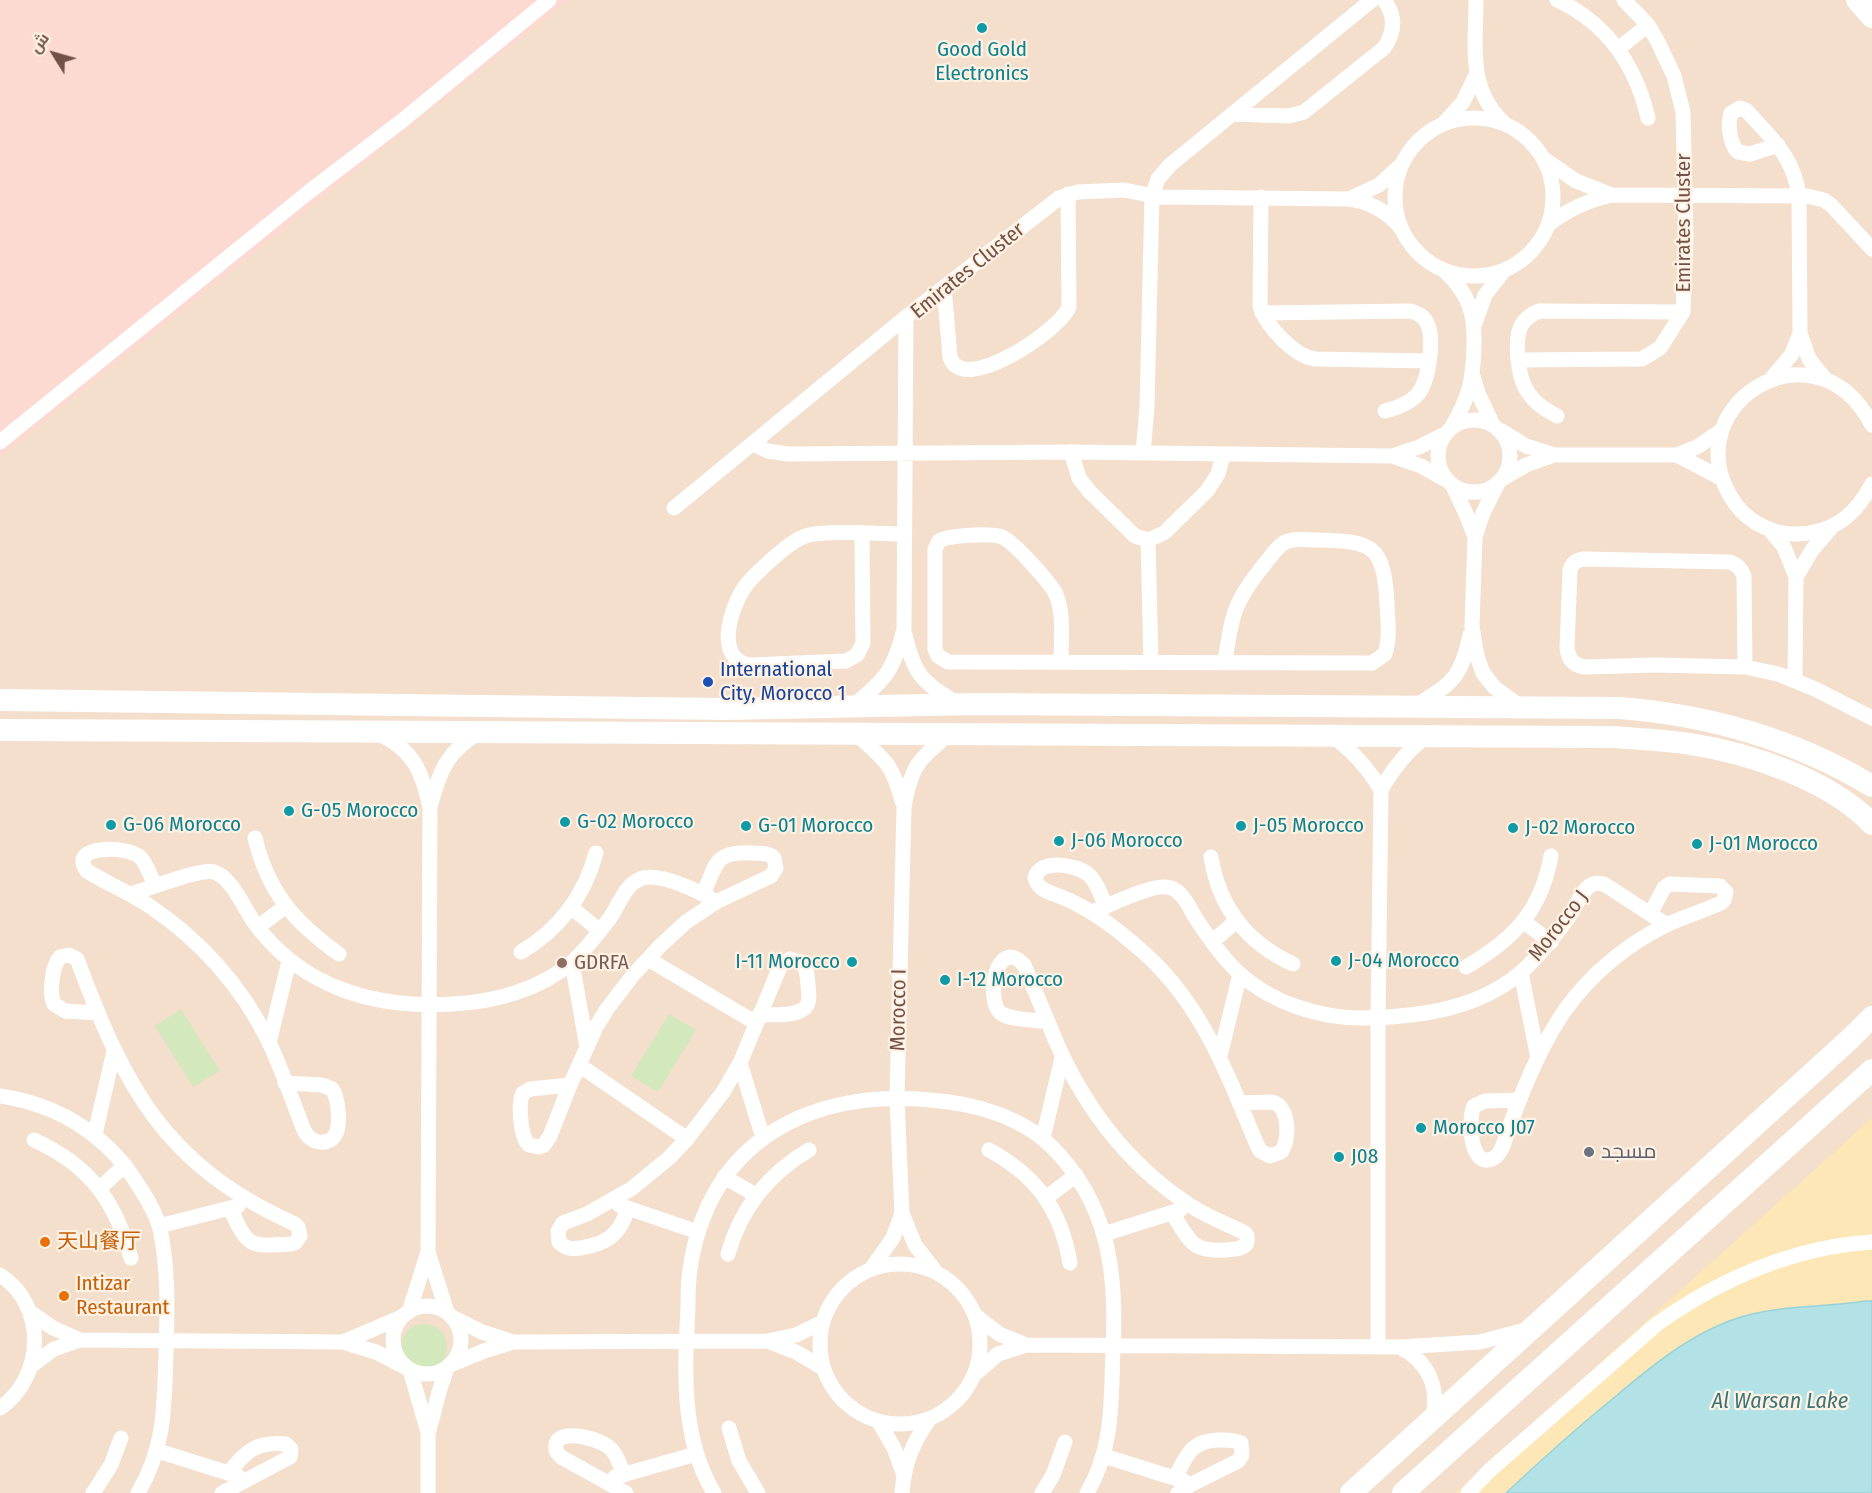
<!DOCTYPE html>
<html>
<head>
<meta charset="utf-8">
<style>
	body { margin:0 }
	#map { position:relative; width:1872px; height:1493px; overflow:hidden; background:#fceedd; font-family:"Fira Sans Condensed",Cairo,sans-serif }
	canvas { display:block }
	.north { position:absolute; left:24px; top:24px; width:60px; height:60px; -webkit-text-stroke:4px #fff2e4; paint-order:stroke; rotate:307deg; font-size:16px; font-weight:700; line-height:24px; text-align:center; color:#725246 }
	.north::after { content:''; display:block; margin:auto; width:21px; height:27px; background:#725246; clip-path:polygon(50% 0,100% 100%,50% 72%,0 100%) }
</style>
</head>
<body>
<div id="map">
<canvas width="1872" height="1493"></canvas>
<div class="north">ش</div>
</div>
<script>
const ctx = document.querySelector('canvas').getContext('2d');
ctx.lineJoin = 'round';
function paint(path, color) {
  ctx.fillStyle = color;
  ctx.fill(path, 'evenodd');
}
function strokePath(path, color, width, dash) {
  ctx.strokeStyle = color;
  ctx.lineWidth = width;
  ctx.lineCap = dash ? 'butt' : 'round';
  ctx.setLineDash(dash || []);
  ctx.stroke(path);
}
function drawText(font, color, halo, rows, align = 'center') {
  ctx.font = font + ' "Fira Sans Condensed",Cairo,"Noto Sans SC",sans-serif';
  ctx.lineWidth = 4.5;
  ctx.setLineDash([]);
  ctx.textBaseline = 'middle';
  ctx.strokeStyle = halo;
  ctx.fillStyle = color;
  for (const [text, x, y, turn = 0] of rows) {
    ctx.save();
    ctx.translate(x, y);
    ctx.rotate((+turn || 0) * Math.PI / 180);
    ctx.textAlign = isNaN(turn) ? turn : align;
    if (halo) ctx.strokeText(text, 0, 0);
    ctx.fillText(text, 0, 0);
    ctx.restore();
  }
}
paint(new Path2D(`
	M0,0H1872V1493H0Z`), '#f4decc');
paint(new Path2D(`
	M0,0H568L0,457Z`), '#fddad1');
paint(new Path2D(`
	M181,1009L220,1071L193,1087L155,1026Z
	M669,1014L696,1030L658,1092L631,1076Z
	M401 1347a23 23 0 1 1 46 0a23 23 0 1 1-46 0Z`), '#d3e9bd');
paint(new Path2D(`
	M1872,1118V1493H1455Z`), '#fde7b7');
const water = new Path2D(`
	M1866,1301H1872V1493H1506C1542,1459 1578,1427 1616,1396C1655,1363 1698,1328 1748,1315C1787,1305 1827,1307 1866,1301Z`);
paint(water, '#b2e2e5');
strokePath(water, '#98d3d7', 1.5);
strokePath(new Path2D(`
	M1476,0C1476,47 1467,88 1504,123
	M1557,0C1607,23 1636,66 1648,118
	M1618,49L1648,25
	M1232,114L1289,116L1304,112L1384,48C1395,32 1396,16 1384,0
	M1395 197a79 79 0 1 1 158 0a79 79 0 1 1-158 0Z
	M1445,122L1463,102L1476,75
	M1778,145L1750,154L1738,152C1730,144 1727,124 1731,113L1740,108L1747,111C1772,139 1794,157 1799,196L1800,333L1809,359L1826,380
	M1544,159L1576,181L1612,195
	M1261,197L1260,306C1266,326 1294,356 1315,359L1429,361
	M1349,199L1379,185L1401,165
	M1549,224C1569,209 1588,200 1612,195L1807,196L1824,200L1831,205L1872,249
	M1445,271C1470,295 1475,314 1474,347C1473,381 1469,397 1452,427
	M944,287L950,357C962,397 1060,330 1069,307L1068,194
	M1262,313L1410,311C1418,313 1425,317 1428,325C1434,342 1429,380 1418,394C1409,404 1397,408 1385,411
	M1475,323L1485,295L1503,272
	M1519,360L1642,359L1660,348L1683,312L1686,237L1683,112L1674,76L1658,42L1648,25L1624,0
	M1473,376L1478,393L1492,423
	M1771,379L1792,354L1800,333
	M1557,416C1544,409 1533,402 1526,389C1518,376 1514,340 1521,326C1525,318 1532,314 1539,311L1683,312
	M1438 456a36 36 0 1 1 72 0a36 36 0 1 1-72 0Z
	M1872,425C1814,313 1666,410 1737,506C1750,523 1775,535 1797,534C1833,533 1855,516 1872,484
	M1502,431L1526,446L1554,455H1677L1697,447L1722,430
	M0,442L310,191L403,120L549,0
	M753,444L768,451L788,454L1071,452L1392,456L1421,466L1448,481
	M1071,452L1079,478L1090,492L1135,536L1148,540L1164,533L1207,491L1218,474L1223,455
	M1143,453L1147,407L1152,196L1158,179L1170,165L1372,0
	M1677,455L1721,478
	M1392,456L1419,447L1445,434
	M1502,479L1526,465L1554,455
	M1498,483L1483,513L1475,537L1472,626L1477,656L1483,673L1495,688L1523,708
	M1452,484L1466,514L1475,537
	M674,508L906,317L1059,198L1078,192L1124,190L1159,197L1349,199C1371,202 1387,211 1401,228
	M1770,530L1784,547L1796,577L1795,681
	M862,534L863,643L857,655L846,661L751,665C714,661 730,609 744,588C753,575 789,542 803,537C820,529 883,534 904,534
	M1148,540L1151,662
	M1796,577L1812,550L1830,529
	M905,635C915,677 922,681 958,704
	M1061,662C1061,642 1064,616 1057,597C1054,586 1013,541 1002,537C992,533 948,535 939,541L935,549V649L938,656L948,662L1372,663L1385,654C1390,639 1388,620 1387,604C1384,545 1373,541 1317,540C1305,540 1291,537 1281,545C1274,551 1269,559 1263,566C1234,602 1231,617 1225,662
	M1745,667L1744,576C1741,569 1738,565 1730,562L1584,559C1576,560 1572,563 1570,570L1567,648C1568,658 1573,665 1584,667L1655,665L1745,667L1778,674L1815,689L1872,718
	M1417,705C1453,683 1461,677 1470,635
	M853,706C885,680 894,670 904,629L906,317
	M379,734C414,750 422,772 430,807L428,1252L447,1312
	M856,734C885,760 892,763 902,801
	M1332,736C1353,751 1368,768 1381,790
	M431,804C440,769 448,751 480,732
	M255,838C268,892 294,922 339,954
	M1211,857C1219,907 1247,943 1293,964
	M155,886C151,877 147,864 140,857C129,846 67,844 87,871C108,884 130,893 151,907C201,941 241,986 268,1040C282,1069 292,1100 304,1130C310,1144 331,1148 337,1131C340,1120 338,1097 332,1089L322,1085L285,1083
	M131,894C148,889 200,868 214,872C231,877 243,906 253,921C300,987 374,1009 453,1004C494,1002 539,990 571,963C586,950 598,933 610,918C619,905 625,885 640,879C658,871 701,892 716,902
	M1106,907C1101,896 1097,882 1088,874C1075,864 1039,859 1035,878C1038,890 1049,892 1059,896C1088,907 1112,925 1135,945C1200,998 1226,1071 1257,1145L1260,1151L1270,1156L1281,1152C1290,1140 1290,1106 1272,1102L1239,1103
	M572,908L600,931
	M1092,912C1108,906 1150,885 1165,887C1171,887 1177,890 1181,895C1187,901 1191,910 1195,917C1208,937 1223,959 1240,974C1272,1003 1319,1018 1362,1018C1420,1017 1483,1009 1527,967C1543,951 1557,934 1570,915C1576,906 1580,895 1587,888C1592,883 1597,883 1604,884L1667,925
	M1524,922L1551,942
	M258,927L286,906
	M1212,942L1236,921
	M521,952C560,929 584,897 596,853
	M648,959L756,1023
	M572,963L587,1047
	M1466,967C1514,939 1541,911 1551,856
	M1521,973L1538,1058
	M98,1013L65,1011L54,1004C49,993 52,966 60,957L69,955L77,959C125,1088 164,1165 295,1224L298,1227L300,1236L295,1243L291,1244C248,1247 248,1247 230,1208
	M1048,1022L1024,965C996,934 984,1003 1002,1014C1012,1020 1036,1020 1048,1022C1077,1097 1123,1162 1191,1206C1208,1217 1227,1224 1245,1233L1247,1236V1243C1242,1250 1234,1249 1226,1250C1190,1252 1190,1240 1172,1213
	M269,1043L289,961
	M1220,1056L1240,974
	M740,1063L763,1138
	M579,1065L687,1139
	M570,1085L530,1089L523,1093C518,1103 520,1137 529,1145L539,1147L544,1145L550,1136L570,1085L596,1027L607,1009L633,975L660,946L686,922L716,902L771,876L776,868L774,858C768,852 760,854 752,853C714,851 717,864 703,894
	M0,1096C60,1105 109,1136 140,1188C148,1200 156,1214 160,1229C169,1270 167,1315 166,1356C164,1408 165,1447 138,1493
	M1519,1100L1485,1101L1474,1106C1468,1118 1469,1171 1494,1158C1503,1153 1506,1135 1510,1125C1524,1086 1541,1045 1565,1010C1591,974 1626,945 1666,925C1684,917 1703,911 1721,903L1724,900L1726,892L1720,886L1670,884L1664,888L1650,914
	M95,1134L114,1051
	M1043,1138L1062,1058
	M34,1140C89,1165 115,1200 131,1258
	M989,1150C1037,1176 1061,1210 1070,1263
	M724,1177L756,1195
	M100,1188L125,1165
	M1046,1198L1076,1175
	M619,1205L698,1232
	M628,1208C620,1235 607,1244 580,1248C571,1249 566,1249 559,1242L558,1231L563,1223L587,1214L631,1189L669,1158L687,1139L723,1092L740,1063L779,969L781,965L790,959L801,962C807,968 807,975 808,984C808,990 810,997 808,1003C803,1018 772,1014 759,1015
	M902,1213L915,1245L936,1272
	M159,1226L238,1206
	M1104,1234L1180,1210
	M728,1254C741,1208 768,1174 809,1150
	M820 1344a80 80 0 1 1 160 0a80 80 0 1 1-160 0Z
	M871,1269L893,1238L902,1213L897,1099L904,807C912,764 917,762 949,734
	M0,1275C47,1305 45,1377 0,1408
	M393 1340a34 34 0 1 1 68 0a34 34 0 1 1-68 0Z
	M30,1312L53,1328L80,1340
	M409,1312L427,1255
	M976,1316L999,1334L1026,1345
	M452,1317L482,1332L513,1342
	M343,1342L402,1317
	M770,1342L796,1352L823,1368
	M1378,1347V1017L1381,790C1393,768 1407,751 1427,736
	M1400,1347C1429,1362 1440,1388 1432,1420
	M450,1365L484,1351L513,1342L767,1341L796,1335L823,1322
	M31,1366L54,1349L80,1340L343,1342L376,1352L407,1368
	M410,1370L427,1429
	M975,1374L998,1354L1026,1345L1400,1347L1480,1342L1525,1330
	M879,1422L894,1448L903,1473
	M729,1428L739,1461L758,1493
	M158,1451L238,1476
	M1104,1456L1184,1481
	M624,1475C620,1466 618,1456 611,1449C604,1440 560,1427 556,1444C555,1450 557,1453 561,1457L626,1493
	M615,1477L696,1454
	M1175,1478C1186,1457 1190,1441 1218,1440C1226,1440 1233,1439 1241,1443L1242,1455L1238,1461L1192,1484L1178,1493
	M93,1493L111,1465L121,1438
	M222,1493L286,1459L290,1457L291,1449L286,1444C256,1441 247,1451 228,1473
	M428,1493V1434L439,1392L447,1368
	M714,1493C680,1437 685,1369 688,1306C688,1294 688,1281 690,1269C709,1141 809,1089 930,1100C972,1103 1021,1116 1052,1147C1109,1204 1117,1273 1113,1349C1111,1400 1114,1447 1087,1493
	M902,1493C904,1465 912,1443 929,1420
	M1042,1493L1053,1475L1065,1442
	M1468,1493L1489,1471L1657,1324C1720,1279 1794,1247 1872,1242`), '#fff', 15);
strokePath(new Path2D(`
	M1857,0L1872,17
	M0,700L725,709L977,704L1619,708C1710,715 1794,739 1872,786
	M0,730L1613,737C1639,739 1665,740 1690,744C1750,753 1830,780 1872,824
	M1351,1493L1851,1038L1872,1017
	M1403,1493L1872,1070`), '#fff', 22);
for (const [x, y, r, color] of [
	[982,28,6,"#0f9aa8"],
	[708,682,6,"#1a4fb4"],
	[289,811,6,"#0f9aa8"],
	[565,822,6,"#0f9aa8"],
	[111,825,6,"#0f9aa8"],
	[746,826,6,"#0f9aa8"],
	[1241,826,6,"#0f9aa8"],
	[1513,828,6,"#0f9aa8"],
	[1059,841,6,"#0f9aa8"],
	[1697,844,6,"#0f9aa8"],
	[1336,961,6,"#0f9aa8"],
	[852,962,6,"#0f9aa8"],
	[562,963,6,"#8d6e63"],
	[945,980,6,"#0f9aa8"],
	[1421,1128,6,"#0f9aa8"],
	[1589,1152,6,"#6b7280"],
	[1339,1157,6,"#0f9aa8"],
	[45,1242,6,"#e8710a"],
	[64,1296,6,"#e8710a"]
]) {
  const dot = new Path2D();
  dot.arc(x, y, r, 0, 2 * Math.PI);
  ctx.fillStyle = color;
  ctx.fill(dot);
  strokePath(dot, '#fff2e4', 2);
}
drawText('21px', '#0d838f', '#fff2e4', [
	["Good Gold",982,50,"center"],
	["Electronics",982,74,"center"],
	["G-05 Morocco",301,811],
	["G-02 Morocco",577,822],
	["G-06 Morocco",123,825],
	["G-01 Morocco",758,826],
	["J-05 Morocco",1253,826],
	["J-02 Morocco",1525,828],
	["J-06 Morocco",1071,841],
	["J-01 Morocco",1709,844],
	["J-04 Morocco",1348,961],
	["I-11 Morocco",840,962,"right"],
	["I-12 Morocco",957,980],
	["Morocco J07",1433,1128],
	["J08",1351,1157]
], 'left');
drawText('21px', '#725246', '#fff2e4', [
	["Emirates Cluster",1684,223,-90],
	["Emirates Cluster",968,271,-39],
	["Morocco J",1559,926,-52],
	["Morocco I",899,1010,-89]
]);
drawText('21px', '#164399', '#fff2e4', [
	["International",720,670],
	["City, Morocco 1",720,694]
], 'left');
drawText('21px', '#785e54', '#fff2e4', [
	["GDRFA",574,963]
], 'left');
drawText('21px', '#5b616d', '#fff2e4', [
	["مسجد",1601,1152]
], 'left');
drawText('21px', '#c56008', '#fff2e4', [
	["天山餐厅",57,1242],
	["Intizar",76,1284],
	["Restaurant",76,1308]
], 'left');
drawText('italic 22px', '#3a7478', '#fff2e4', [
	["Al Warsan Lake",1780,1402]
]);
</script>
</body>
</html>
